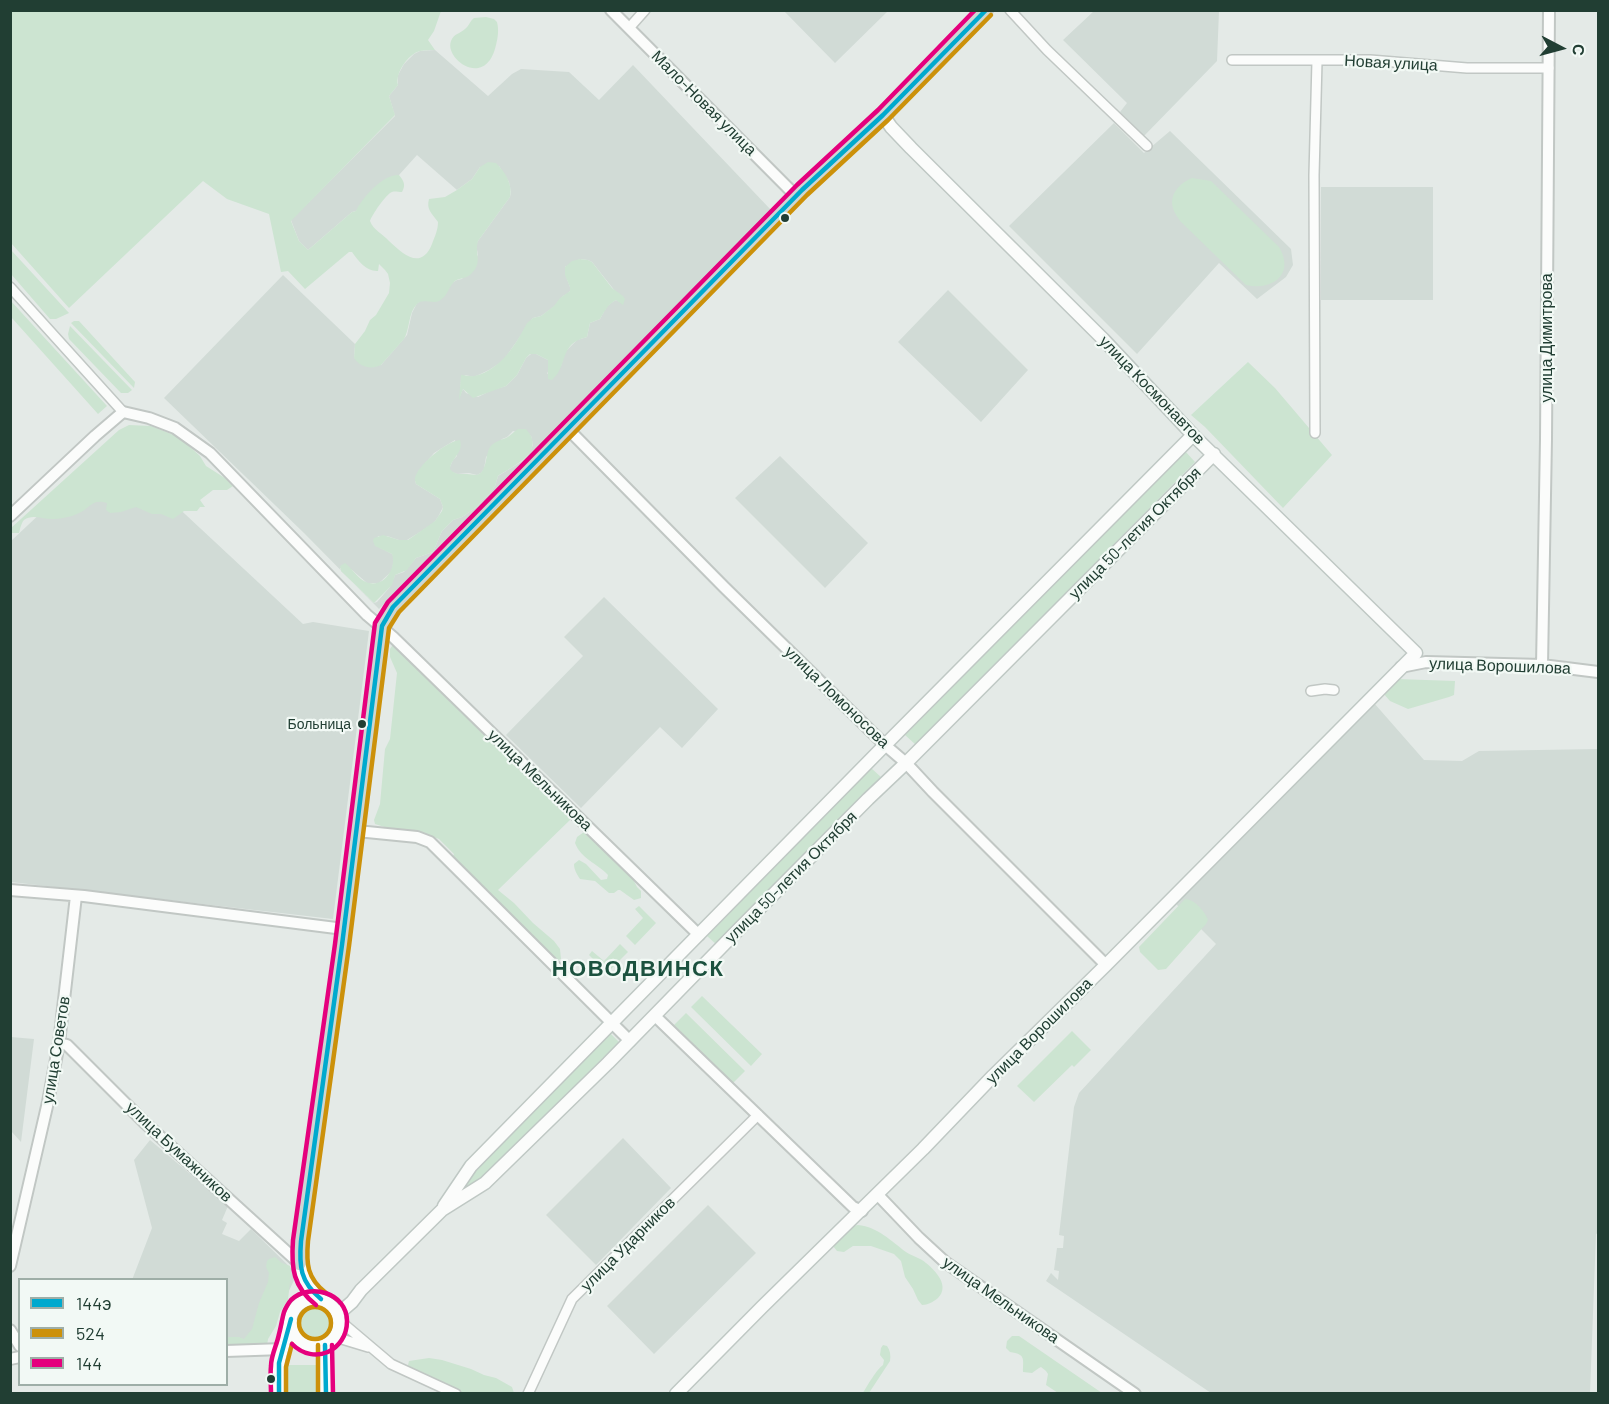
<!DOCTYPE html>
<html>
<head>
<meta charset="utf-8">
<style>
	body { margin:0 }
	#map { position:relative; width:1609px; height:1404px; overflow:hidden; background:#e4eae7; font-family:Barlow,sans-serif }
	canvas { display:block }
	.frame { position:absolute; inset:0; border:12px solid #213e33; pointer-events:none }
	.legend { position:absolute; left:18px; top:1278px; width:210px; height:108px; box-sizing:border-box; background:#f2f9f5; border:2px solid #9eaea7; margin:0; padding:8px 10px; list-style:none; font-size:18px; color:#213e33 }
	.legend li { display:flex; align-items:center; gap:12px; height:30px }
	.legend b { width:30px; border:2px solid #9eaea7 }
	.north { position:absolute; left:1531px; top:18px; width:60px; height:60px; -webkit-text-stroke:4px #f2f9f5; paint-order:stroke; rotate:96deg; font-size:16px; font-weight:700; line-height:24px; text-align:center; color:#213e33 }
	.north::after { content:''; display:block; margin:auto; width:21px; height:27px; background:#213e33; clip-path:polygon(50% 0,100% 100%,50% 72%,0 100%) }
</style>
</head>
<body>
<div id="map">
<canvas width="1609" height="1404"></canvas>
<div class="frame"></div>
<ul class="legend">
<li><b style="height:8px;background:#00a9ce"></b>144э</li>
<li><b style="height:8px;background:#cc910a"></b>524</li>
<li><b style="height:8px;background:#e5007d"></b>144</li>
</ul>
<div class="north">С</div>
</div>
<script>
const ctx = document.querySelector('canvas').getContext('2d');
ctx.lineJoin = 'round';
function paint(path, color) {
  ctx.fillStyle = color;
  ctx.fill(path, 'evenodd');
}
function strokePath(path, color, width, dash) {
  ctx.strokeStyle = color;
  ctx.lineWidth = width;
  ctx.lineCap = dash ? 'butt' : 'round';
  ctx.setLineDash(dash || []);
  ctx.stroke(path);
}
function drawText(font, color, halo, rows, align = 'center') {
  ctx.font = font + ' Barlow,sans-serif';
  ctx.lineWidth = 4.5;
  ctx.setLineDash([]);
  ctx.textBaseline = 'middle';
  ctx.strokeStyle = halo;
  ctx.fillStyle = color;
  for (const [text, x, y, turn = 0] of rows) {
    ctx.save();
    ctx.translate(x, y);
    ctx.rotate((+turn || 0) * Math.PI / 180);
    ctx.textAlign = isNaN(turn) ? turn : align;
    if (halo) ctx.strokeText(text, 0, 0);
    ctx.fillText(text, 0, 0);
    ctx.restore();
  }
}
paint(new Path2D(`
	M784,11H888L835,63Z
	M1094,11H1219L1217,61L1143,137L1120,112L1127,103L1063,40Z
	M435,50L488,96L512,74L521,69L569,72L599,100L633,65L771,210L379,609L304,533L164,398L283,275L355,344L354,358L381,365L407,335L412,313L417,303L457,280L462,279L478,255L476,245L478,241L510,197L511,192L509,182L499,166L480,167L472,179L457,190L417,155L399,175L356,211L352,212L308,250L299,241L291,220L395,116L389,96L398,85V75L404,64L414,54L420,51ZM580,259L588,260L592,262L615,291L620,302L616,300L611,303L607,306L600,319L590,323L587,337L577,340L565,352L561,366L547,374L549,369L548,360L536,354H531L526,358L517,375L506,386L492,390L478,397L466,393L463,389L460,396L461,380L465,375L474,377L489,370L503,361L533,318L541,316L555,306L563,296L567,294L570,291V287L567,279L565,267ZM513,431L531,436L533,445L528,455L521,462L498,476L495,486L489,494L481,501L478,506L462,517L453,520L442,531L433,552L416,558L404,572L395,575L390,587L377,602L374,603L341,571L340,568L352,570L367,583H379L392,571L394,558L392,554L375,545L378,536H387L399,540H407L433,524L438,517L443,507L440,499L416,484L415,480L423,466L434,453L455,440L457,456L453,460L449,469L452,472L457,474L469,473L477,475L481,473L484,469L486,457L502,439L507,437Z
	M1114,123L1144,153L1170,131L1291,249L1293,265L1286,277L1257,299L1219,263L1137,354L1009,226Z
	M1321,187H1433V300H1321Z
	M948,290L1028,370L981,422L898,342Z
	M112,446L303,624L313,622L369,631L333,919L11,882V541Z
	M780,456L868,543L825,588L735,498Z
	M604,597L718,709L682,748L660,727L581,808L506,735L583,656L564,637Z
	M1374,703L1424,760L1462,761L1479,751L1598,749V1233L1596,1234L1590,1393H1211L1046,1281L1051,1273L1058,1280L1059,1271L1054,1270L1057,1248H1063L1064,1236L1059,1235L1074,1107L1079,1093L1216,944L1174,902Z
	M11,1037L34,1039L21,1142L11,1131Z
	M623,1138L671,1188L596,1265L546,1215Z
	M150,1140L228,1206L222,1220L227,1223L222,1234L239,1241L251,1229L297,1274L263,1345H227L226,1280H132L152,1228L134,1160Z
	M708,1205L756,1253L654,1354L607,1306Z`), '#d1dbd6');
paint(new Path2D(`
	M10,11H441L434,31L428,40L435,50C431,50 425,50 420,51C408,54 395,73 398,85L389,96L395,115L291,221L299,241L308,250L352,212L356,211C362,198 383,174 399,175C404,181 406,185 402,192C398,192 395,191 392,192C386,194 372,215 370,221C374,231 382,233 389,241C403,254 421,271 432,244C435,236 438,230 438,222C432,213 426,210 429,199L445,197L457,190L472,179L480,167L488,162L496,163C505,172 513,184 510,197L478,241C474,253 484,263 470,275C465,279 456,278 453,283C447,290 448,296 439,301C432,304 422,298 417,304C408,313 410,329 404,339L381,365C371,370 360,367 354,358L355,344L365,331L370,320L376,315L389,293L390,283L388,274L385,270L379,264L378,271C367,272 358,261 352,252H349L305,289L288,271L281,272L269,214L227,199L203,181L69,308L11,243Z
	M486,17L494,19L497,22C499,30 498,37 496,45C486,90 444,59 451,41C454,33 460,34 465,29C469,26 470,21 474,18Z
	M1192,178L1211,181L1279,247C1295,274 1273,291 1246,285L1180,221C1178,217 1174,213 1173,208C1169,194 1180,183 1192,178Z
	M10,250H11L69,313L56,319H50L11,274Z
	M580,259L588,260L592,262L612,288L623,296L625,299L623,305L616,300C607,305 605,311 600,319L590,323L587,337C558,344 569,365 552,380L548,379V360L536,354H530L526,358L517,375L506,386L473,398L463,389L459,400L461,375C466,375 470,377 475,376C501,369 515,346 527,323L533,318L541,316L554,306L560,298L570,291V287L565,275V267L572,261Z
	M10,300L107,406L98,414L11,317Z
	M74,321H79L135,382L134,388L71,323Z
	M70,326L132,390L128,393H121L69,339L68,334Z
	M1248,362L1275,388L1332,455L1283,508L1205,427L1191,415Z
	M129,425L151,426L179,437L200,456L206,466L228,480L233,486L227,490H213L200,500L205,507H200L197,511H184L173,519L161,514H152L136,507L121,512L110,513L106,510L107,503C92,498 90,508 79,513C71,517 60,519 51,519C42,519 32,514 24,520C21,523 20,530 19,533H11V528L119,430Z
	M518,429H526C547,452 513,466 498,476L495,486L489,494L481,501L478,506L462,517L453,520L442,531L433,552L416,558L407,570L395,575L392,585L374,603L341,571L340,566L345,563C352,568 358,579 366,582C383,589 397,569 392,554L375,546L373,541L374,538L383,535L399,540H408L435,521L442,511L443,507L440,499L416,484C415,480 414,479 416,475C421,463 447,441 460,440C464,453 451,458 450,469C455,475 460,474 467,474C470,474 473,475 476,475C487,474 485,455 490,447C494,442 500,440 506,438C510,436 513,432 518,429Z
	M1185,451L1195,462L916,745L905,735Z
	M392,646H397L438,686L439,691L497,747L503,750L571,819L498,890L514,903L533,923L554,941L560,949L561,959L556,961L456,860L453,856L454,854L439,839L428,835L427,837L394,830L375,824L374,820L380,804L385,749L390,739L397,673L390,657V649Z
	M1397,679L1455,681L1454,695L1449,697L1408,709L1390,701L1383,693Z
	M871,768L881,777L717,945L707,936Z
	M584,832L588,833L620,867L628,869L637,887L641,891V898L634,900L620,890H618L614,893H609L595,881L580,879C577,874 574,870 574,864L579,860L586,864L601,880L607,879L608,875C597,863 581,859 575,843L577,837Z
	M1185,899C1194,899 1205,911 1208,920L1206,924L1166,969L1158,970L1140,952L1139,947Z
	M639,906L656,923L635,945L626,936L643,918L635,909Z
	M620,944L628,952L607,973L589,955L592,951L604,961Z
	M702,996L762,1054L751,1066L691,1007Z
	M686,1013L745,1071L733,1083L674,1025Z
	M1072,1031L1091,1050L1074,1067L1072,1065L1034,1102L1017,1086Z
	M610,1033L619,1042L493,1170L469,1188L465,1184L483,1159Z
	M858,1225C878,1227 891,1241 906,1252C912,1256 921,1258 926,1263C936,1271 950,1286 938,1298C933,1302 928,1305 922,1305L918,1300L913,1289L905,1277L901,1261L894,1254L871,1246H853L844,1252L837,1251L833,1246L848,1227Z
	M275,1257L282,1263L290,1266L291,1272L288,1300L280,1312L276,1326L268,1339L267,1346L227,1352V1337H239L244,1339L252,1329L259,1303L268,1282L269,1273L266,1267L267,1261L269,1259Z
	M299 1323a15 15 0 1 1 30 0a15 15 0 1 1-30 0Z
	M1012,1336H1019L1102,1393H1058L1046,1385L1048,1374L1046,1371L1041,1367L1039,1368L1032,1373L1023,1372C1023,1359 1026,1354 1010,1352L1006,1348L1007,1341Z
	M883,1345L887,1346C890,1350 891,1355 890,1361L869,1393H863C867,1386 877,1369 883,1365L884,1360L880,1355L881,1348Z
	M429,1358L442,1360L471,1369L484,1375L496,1378L512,1387L514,1393H462L410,1369L408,1365L409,1361Z
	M287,1365H318V1393H288Z`), '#cce4d1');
const minor = new Path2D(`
	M1010,10L1047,50L1147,146
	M629,28L645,10
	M1232,60H1370L1467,68H1549
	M10,287L123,412
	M1315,433L1314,175L1317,61
	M1311,691L1325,689L1334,690
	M339,1320L391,1364L456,1394
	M335,1337L368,1347
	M528,1394L572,1299L758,1115`);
const tertiary = new Path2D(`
	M611,10L796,196
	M568,429L724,587L885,745L906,763L933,792L1106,965
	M10,516L95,436L123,412L149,418L175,428L210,453L367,615L393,637L699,935
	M1542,665L1546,439L1549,10
	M1401,667L1426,662L1542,665L1598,672
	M357,831L417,837L430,842L630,1041
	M10,890L84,896L336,928L344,931
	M655,1016L853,1207L862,1211
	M59,1043L67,1045L144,1122L299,1263
	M878,1195L919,1238L945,1262L1135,1394
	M10,1266L48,1102L59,1043L76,896
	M10,1330L20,1346
	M226,1351L283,1349
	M10,1359L20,1357`);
const secondary = new Path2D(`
	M444,1206L471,1166L885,745L1193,435
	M299,1263C305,1282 305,1286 321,1299
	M338,1314L352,1302L361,1290L442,1210L485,1183L608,1063L740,928L868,799L906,763L1214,454
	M325,1345L326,1394
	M279,1394C278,1383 277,1371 279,1361C281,1351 285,1340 288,1330C290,1324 290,1317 293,1312C304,1290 338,1298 339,1322C340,1353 293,1358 291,1321
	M676,1394L762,1307L923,1149L993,1076L1106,965L1416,653L1193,435L1103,339L911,148L891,127L883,115`);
const primary = new Path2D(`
	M299,1263L304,1213L342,945L382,626L393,607L802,190L883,115L986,10`);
strokePath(minor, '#c1c7c4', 12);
strokePath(tertiary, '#c1c7c4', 14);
strokePath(secondary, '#bfc8c4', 15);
strokePath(primary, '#bcc6c2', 16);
strokePath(minor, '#fbfcfb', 9);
strokePath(tertiary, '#fbfcfb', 10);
strokePath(secondary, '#fbfcfb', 12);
strokePath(primary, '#cdd6d3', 14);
strokePath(new Path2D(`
	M321,1299C300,1282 299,1266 301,1241L342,945L382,626L393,607L802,190L883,115L986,10
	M325,1345L326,1394
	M279,1394V1363L291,1319`), '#00a9ce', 4.5);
strokePath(new Path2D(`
	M326,1293C307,1278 306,1264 308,1241L349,946L389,628L399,612L807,195L888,120L991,15
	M299 1323a16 16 0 1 1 32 0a16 16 0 1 1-32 0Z
	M318,1345V1394
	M286,1393V1367L292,1344`), '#cc910a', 4.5);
strokePath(new Path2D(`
	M316,1305C293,1287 291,1268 293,1240L335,944L375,623L388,602L797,185L878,110L975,10
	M332,1345L333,1394
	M271,1394C271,1384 270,1375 271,1366C271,1355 277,1345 279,1334C281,1327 282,1319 284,1312C285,1309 289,1302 291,1300C310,1282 347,1293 347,1321C347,1351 314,1366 292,1344`), '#e5007d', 4.5);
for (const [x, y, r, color] of [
	[785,218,5,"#213e33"],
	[362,724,5,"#213e33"],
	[271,1379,5,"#213e33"]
]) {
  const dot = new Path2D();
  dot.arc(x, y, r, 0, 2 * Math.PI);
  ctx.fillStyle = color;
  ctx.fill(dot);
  strokePath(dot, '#f2f9f5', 2);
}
drawText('14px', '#213e33', '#f2f9f5', [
	["Больница",351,724]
], 'right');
drawText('16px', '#213e33', '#f2f9f5', [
	["Новая улица",1391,63,3],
	["Мало-Новая улица",704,103,45],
	["улица Димитрова",1547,338,-90],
	["улица Космонавтов",1152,390,46],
	["улица 50-летия Октября",1135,533,-45],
	["улица Ворошилова",1500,666,2],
	["улица Ломоносова",837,697,44],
	["улица Мельникова",540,780,44],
	["улица 50-летия Октября",791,877,-45],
	["улица Ворошилова",1039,1031,-45],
	["улица Советов",56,1050,-81],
	["улица Бумажников",179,1152,43],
	["улица Ударников",628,1244,-45],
	["улица Мельникова",1001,1300,35]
]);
ctx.letterSpacing = '1.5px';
drawText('bold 22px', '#1b513e', '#f2f9f5', [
	["НОВОДВИНСК",638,969]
]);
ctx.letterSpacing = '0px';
</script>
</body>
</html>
